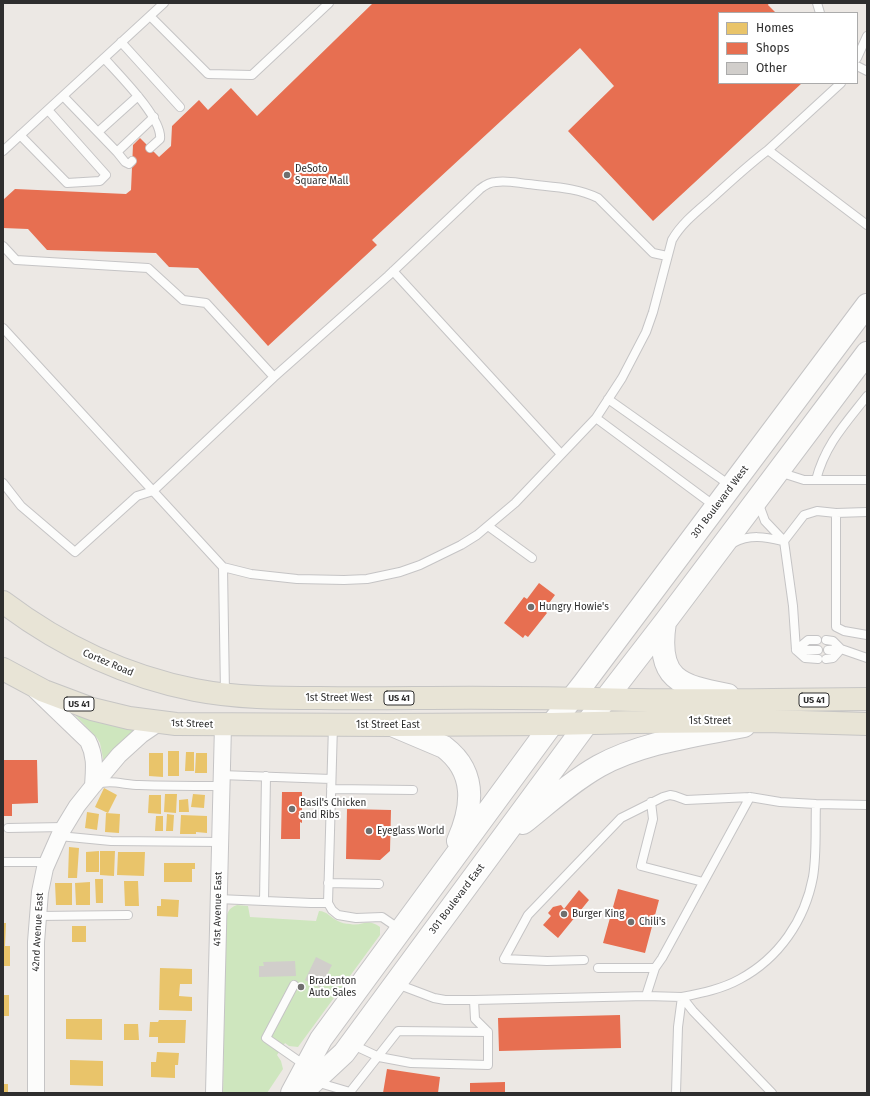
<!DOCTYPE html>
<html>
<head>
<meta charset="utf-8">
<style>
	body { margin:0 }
	#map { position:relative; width:870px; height:1096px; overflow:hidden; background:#ece8e4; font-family:"Fira Sans",sans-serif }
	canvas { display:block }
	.frame { position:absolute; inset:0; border:4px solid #2e2e2e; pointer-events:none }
	.legend { position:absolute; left:718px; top:12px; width:140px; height:72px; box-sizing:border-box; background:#fff; border:1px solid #ababab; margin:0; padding:5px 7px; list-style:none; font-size:12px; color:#2e2e2e }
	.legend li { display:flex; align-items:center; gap:8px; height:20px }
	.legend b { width:20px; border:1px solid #ababab }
</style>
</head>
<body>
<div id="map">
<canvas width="870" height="1096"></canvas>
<div class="frame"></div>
<ul class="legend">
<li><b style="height:11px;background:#e9c46a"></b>Homes</li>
<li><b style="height:11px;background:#e76f51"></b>Shops</li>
<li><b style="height:11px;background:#d1cecb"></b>Other</li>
</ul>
</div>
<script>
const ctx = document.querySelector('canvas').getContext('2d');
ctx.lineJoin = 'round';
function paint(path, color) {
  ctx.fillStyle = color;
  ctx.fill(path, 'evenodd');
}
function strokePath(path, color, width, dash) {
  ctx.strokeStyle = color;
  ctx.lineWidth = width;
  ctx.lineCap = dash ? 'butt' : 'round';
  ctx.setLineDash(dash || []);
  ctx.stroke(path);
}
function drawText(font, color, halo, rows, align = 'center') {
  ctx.font = font + ' "Fira Sans",sans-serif';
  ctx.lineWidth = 4;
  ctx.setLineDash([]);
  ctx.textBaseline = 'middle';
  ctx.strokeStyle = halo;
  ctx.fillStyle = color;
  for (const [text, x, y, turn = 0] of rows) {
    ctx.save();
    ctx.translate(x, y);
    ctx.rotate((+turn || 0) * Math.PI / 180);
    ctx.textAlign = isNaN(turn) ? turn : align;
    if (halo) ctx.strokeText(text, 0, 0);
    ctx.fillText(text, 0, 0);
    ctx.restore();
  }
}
paint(new Path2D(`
	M76,714L137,728L104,763L100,743L97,738L76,716Z
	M237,905L248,906L250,917L316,921L319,911C327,911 331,918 338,921C341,923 346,924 350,924C363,927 366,917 380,927V935L298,1047L289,1046L285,1043L277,1055L281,1061L283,1069L267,1093H223L226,922C227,913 228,908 237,905Z`), '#cee6be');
paint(new Path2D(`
	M168,751H179V776H168Z
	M186,752H194V771H185Z
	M149,753H163V777L149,776Z
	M196,753H207V773H195Z
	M104,788L117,795L108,813L95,807Z
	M165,794H177L176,813L164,812Z
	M193,794L205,795L204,808L191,807Z
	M149,795H161V814L148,813Z
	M188,799L189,812H179V800Z
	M87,812L99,814L97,830L85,828Z
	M106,813L120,814L119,833L105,832Z
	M167,814L174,815L173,831H166Z
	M181,815L207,816V833L196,832V834H180Z
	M156,816H163V831H155Z
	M69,847L79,848L77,878H68Z
	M99,851V872H86V852Z
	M100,851H115L114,876L100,875Z
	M118,852H145L144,876L117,875Z
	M164,863H195V869H192V882H164Z
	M95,879H103V903H96Z
	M124,881H138L139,906H125Z
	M90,882V905H76L75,883Z
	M55,883H72V905H56Z
	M161,899L179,900L178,917L157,916V906H161Z
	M3,923H6L5,946H10V966H3Z
	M72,926H86V942H72Z
	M160,968L192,969V984H180L179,996L192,997V1011L159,1010Z
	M3,995H9V1016H3Z
	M66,1019H102V1040L66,1039Z
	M159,1020H186L185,1043H158V1037H149L150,1022H158Z
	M124,1024H138L139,1040H124Z
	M157,1052L179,1053L178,1065H175V1078L151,1077V1062H156Z
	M70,1060L103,1061V1086L70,1085Z
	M3,1084H8V1093H3Z`), '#e9c46a');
paint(new Path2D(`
	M373,3H769L768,5L776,13H719V83H802L653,221L568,131L614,86L580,48L372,240L377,245L268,346L198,268L169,267L156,253L47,250L28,229L3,228V200L15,189L126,194L131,190L133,145L140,138L159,157L171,146L172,126L199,100L208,110L231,88L257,116Z
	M539,583L555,595L544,610L547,613L528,637L525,635L523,638L504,623L524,597L527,599Z
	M3,760H37L38,803L12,804V816H3Z
	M282,792H302V823L300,822V839H281Z
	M347,809L391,810L390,851L380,860L346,859Z
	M618,889L659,900L645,953L603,943Z
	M579,890L589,900L558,938L543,925L551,916L548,913L553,907L561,905L564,909Z
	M620,1015L621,1048L499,1051L498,1018Z
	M387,1069L440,1077L438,1093H383Z
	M505,1082V1093H470V1083Z`), '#e76f51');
paint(new Path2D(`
	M316,957L332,965L320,988L305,980Z
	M295,961L296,976L259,977V966H264L263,962Z`), '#d1cecb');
const lane = new Path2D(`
	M817,3L820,13
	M150,16L208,74L252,75L329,3
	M121,42L180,107
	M104,58C118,74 163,118 160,139L150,148
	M857,58L867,36
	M857,66L867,71
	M63,96L117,152L125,162L129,164L132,161
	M98,132L138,96
	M20,135L67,183L100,181L106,175L48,110
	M768,150L841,83
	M3,151L164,3
	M117,152L154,117
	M3,246L16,260L148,268L183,300L206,303L274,377
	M393,271L561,454
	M3,328L223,567L251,574L297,579L344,580L367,579L400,572L420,565L461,545L477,535L515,503L596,418L622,378L646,332L653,312L672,240C681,224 696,212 710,200C729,183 748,165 768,150L867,225
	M608,399L731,486
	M596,418L716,507
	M779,472L804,480H867
	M816,480C825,445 845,424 867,396
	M3,483L21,506L75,552L137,496L153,491L274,377L388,276L480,189C485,185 490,182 496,182C506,180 518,183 528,184C551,187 576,187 598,198L653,253L667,256
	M758,502L765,521L784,541L793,606L796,650L805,658L818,659
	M836,513V627L844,631L867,635
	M488,526L532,558
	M784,541L804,515L817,511L836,513L867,512
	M733,543C750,534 765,537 783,541
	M223,567L225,694
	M826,640L833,641L841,649
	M796,650L808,640H817
	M796,650H818
	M828,650L841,649L867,658
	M826,659L833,658L841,649
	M221,775L331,779
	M96,785C109,779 125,785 139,785C167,786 194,786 221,786
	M331,789L413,790
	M651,802L653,819L641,866L703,882
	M8,828L64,827
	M59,836L111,841L219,842
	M3,862H48
	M328,883L379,884
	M218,899L311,903H328L332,910L338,915L356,918L382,917L401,930
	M264,901L266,776
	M328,903L333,725
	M38,916L128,915
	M584,960L547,961L504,959L528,915L621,818L663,797L670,795L675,796L686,800L750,797L780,802L816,804L867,805
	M598,968H655
	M294,985L266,1038L306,1066
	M646,996L655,968L662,958L750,797
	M474,1000L646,996L682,997L693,1011L772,1093
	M351,1044L379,1057L411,1063L488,1065V1032L475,1019L474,1000H445L434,998L397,984
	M316,1082L350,1092L398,1031L488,1032
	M676,1093L678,1027L682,997C702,993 722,989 740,979C779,958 805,920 813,877C817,853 815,828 816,804`);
const street = new Path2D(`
	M36,691L88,741C96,757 94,769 93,786
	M36,1093V942L40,892L45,868L60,834L77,806L93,786L119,755L141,735L160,722
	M214,1093L223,725`);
const secondary = new Path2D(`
	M665,622C656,679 679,686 728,695
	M392,725L444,747C477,772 473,807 458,841
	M523,823C548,803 571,782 599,766C643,742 695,736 744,726
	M292,1093L321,1039L552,724L584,683L867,305
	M301,1093L344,1053L587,723L665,622L867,353`);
const primary = new Path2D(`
	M3,602C60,645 125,676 195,690C236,698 278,698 320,698C383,699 447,697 511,698C553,698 594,699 636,700C713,701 790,700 867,699
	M3,669L44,691L92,709L129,718L176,724L392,725L552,724L637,722L767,721L867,724`);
strokePath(lane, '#c5c4c5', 10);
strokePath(street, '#c5c4c5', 18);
strokePath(secondary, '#c5c4c5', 24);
strokePath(primary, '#c6c5c4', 24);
strokePath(lane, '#fcfcfb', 8);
strokePath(street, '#fcfcfb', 16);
strokePath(secondary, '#fcfcfb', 22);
strokePath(primary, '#e8e4d6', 22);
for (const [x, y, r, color] of [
	[287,175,4,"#706f6e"],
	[531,607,4,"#706f6e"],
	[292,809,4,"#706f6e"],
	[369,831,4,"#706f6e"],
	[564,914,4,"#706f6e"],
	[631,922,4,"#706f6e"],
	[301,987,4,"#706f6e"]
]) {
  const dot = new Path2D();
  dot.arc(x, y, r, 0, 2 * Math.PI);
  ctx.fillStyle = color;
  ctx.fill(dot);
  strokePath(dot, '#fff', 1.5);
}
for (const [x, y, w] of [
	[399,698,30],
	[814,700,30],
	[79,704,30]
]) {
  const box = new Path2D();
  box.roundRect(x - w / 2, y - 7, w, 14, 3);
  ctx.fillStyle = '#fff';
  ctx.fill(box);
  strokePath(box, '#2e2e2e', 1);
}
drawText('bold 9px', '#2e2e2e', null, [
	["US 41",399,698],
	["US 41",814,700],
	["US 41",79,704]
]);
drawText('10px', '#2e2e2e', '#fff', [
	["DeSoto",295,169],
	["Square Mall",295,181],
	["Hungry Howie's",539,607],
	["Basil's Chicken",300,803],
	["and Ribs",300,815],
	["Eyeglass World",377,831],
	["Burger King",572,914],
	["Chili's",639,922],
	["Bradenton",309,981],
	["Auto Sales",309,993]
], 'left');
drawText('10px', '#2e2e2e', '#fff', [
	["301 Boulevard West",720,502,-53],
	["Cortez Road",108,663,23],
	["1st Street West",339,698],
	["1st Street",710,721],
	["1st Street",192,724,2],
	["1st Street East",388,725],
	["301 Boulevard East",457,899,-53],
	["41st Avenue East",218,909,-89],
	["42nd Avenue East",38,932,-87]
]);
</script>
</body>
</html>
